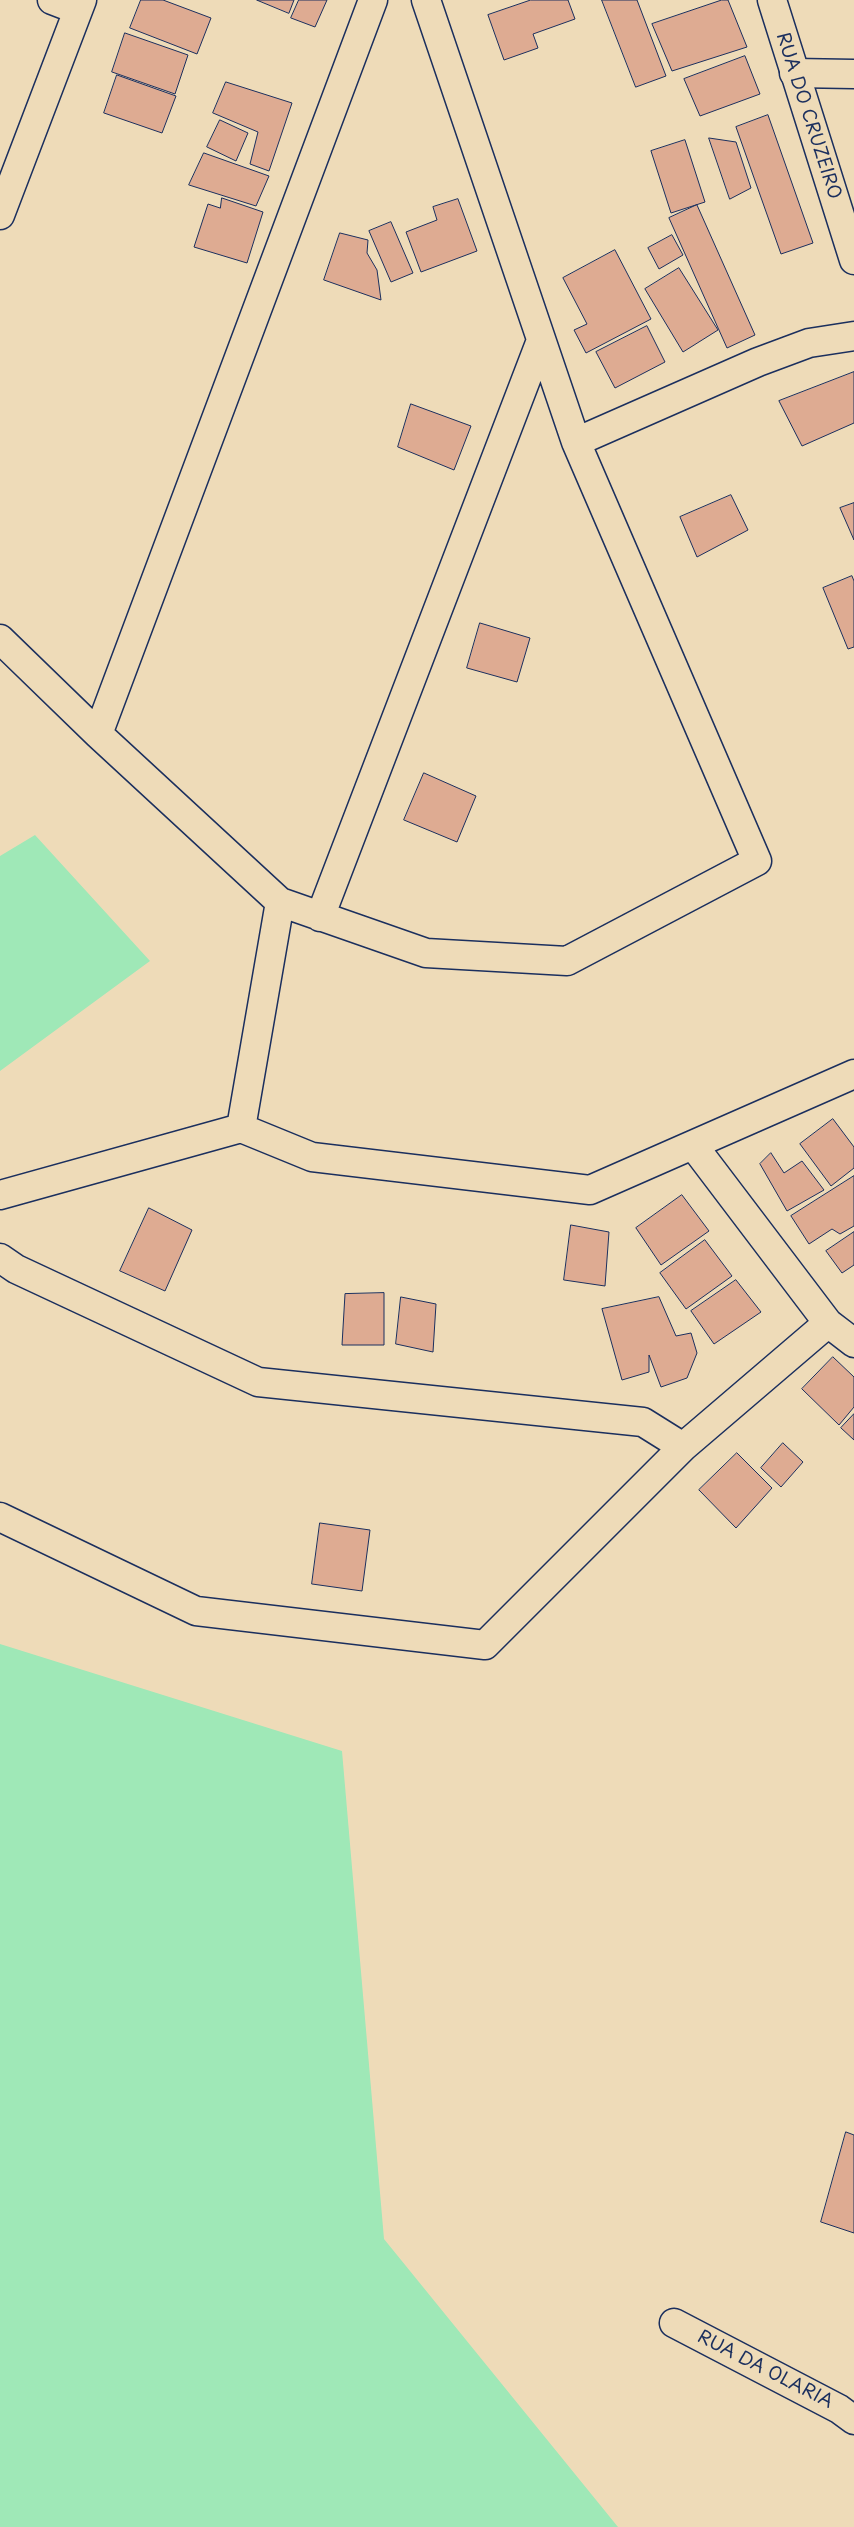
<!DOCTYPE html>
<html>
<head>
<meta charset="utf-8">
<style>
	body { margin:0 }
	canvas { display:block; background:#eedbb8 }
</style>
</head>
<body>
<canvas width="854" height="2527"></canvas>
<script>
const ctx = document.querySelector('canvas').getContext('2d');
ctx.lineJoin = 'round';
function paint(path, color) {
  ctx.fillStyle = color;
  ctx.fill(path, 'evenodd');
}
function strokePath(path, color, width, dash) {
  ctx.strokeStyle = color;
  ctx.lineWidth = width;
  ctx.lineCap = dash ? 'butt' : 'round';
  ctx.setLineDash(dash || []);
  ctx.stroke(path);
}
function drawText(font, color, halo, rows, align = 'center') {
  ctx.font = font + ' "Playpen Sans",sans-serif';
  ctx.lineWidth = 4;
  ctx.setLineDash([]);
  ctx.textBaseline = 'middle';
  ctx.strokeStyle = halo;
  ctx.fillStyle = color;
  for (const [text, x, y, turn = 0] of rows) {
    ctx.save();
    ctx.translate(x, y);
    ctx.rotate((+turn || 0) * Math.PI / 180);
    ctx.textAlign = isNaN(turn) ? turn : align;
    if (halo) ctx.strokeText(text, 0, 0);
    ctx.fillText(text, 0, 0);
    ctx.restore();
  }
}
paint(new Path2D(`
	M35,835L150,961L0,1071V856Z
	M0,1644L342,1751L384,2239L618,2527H0Z`), '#9fe8b7');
const building = new Path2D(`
	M141,0H163L211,18L197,54L130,28Z
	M257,0H294L289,13Z
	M299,0H327L315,27L291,18Z
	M531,0H568L575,19L533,34L538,48L504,60L488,15Z
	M602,0H637L666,76L636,87Z
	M722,0H728L747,47L672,71L652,24Z
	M125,33L188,55L175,94L112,72Z
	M745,56L760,94L700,116L684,79Z
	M117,75L176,96L162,133L104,113Z
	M226,82L292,103L269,171L250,164L258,132L213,113Z
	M768,115L813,243L781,254L736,127Z
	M220,120L248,133L236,161L207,147Z
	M709,138L736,142L751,188L730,199Z
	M685,140L705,202L671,213L651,151Z
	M204,153L269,176L256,206L189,185Z
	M222,198L263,212L247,263L194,247L208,204L220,208Z
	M458,199L477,251L421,272L406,232L437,220L433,207Z
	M697,205L755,335L727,348L669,218Z
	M391,222L413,273L391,282L369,231Z
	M340,233L368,240L367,253L377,270L381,300L324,280Z
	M672,235L683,255L659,269L648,248Z
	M615,250L651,319L586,353L574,330L587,324L563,278Z
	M679,268L718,330L683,352L645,289Z
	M647,326L665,362L615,388L596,352Z
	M854,372V423L802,446L779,401Z
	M411,404L471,426L454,470L398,447Z
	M731,495L748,530L697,557L680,517Z
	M854,503V540L840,508Z
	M852,576L854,581V647L848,649L823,588Z
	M480,623L530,638L517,682L467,668Z
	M424,773L476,796L457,842L404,820Z
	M833,1119L854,1147V1168L831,1186L800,1144Z
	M771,1153L784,1173L802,1161L824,1190L787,1211L760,1164Z
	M854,1176V1226L840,1234L832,1229L809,1244L791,1216Z
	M682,1195L709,1231L661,1265L636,1228Z
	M149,1208L192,1230L165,1291L120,1271Z
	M571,1225L609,1232L605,1286L564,1280Z
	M854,1232V1265L842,1273L826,1251Z
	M705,1240L732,1276L686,1309L660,1273Z
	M736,1280L761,1312L714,1344L691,1311Z
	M384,1293V1345H342L345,1294Z
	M401,1297L436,1304L433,1352L396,1344Z
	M659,1297L676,1336L691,1333L697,1353L687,1378L661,1387L649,1355V1372L622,1380L602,1309Z
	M833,1357L854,1377V1407L839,1425L802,1389Z
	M854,1414V1440L841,1428Z
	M783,1443L803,1462L781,1487L761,1468Z
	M737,1453L772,1488L736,1528L699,1490Z
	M320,1523L370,1530L362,1591L312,1584Z
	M846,2132L854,2135V2233L821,2222Z`);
paint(building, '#deab92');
strokePath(building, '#1b2f5e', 1);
const minor = new Path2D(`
	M52,0L78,10
	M794,73L854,74
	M0,215L82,0
	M576,442L758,362L809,343L854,336
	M0,639L98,734L280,902L426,953L567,961L757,861L576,442L426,0
	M98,734L373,0
	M320,917L540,343
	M241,1128L280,902
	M693,1145L828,1323L854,1343
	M0,1195L241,1128L312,1157L590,1190L854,1074
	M0,1258L16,1269L258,1382L643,1422L683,1447
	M0,1517L196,1611L485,1645L683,1447L828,1323
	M674,2323L839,2409L854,2420`);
const tertiary = new Path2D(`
	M772,0L854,260`);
strokePath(minor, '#1b2f5e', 31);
strokePath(tertiary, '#1b2f5e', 31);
strokePath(minor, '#eedbb8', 28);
strokePath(tertiary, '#eedbb8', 28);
drawText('18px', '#1b2f5e', '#eedbb8', [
	["RUA DO CRUZEIRO",808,116,72],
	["RUA DA OLARIA",765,2370,27]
]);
</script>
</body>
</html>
